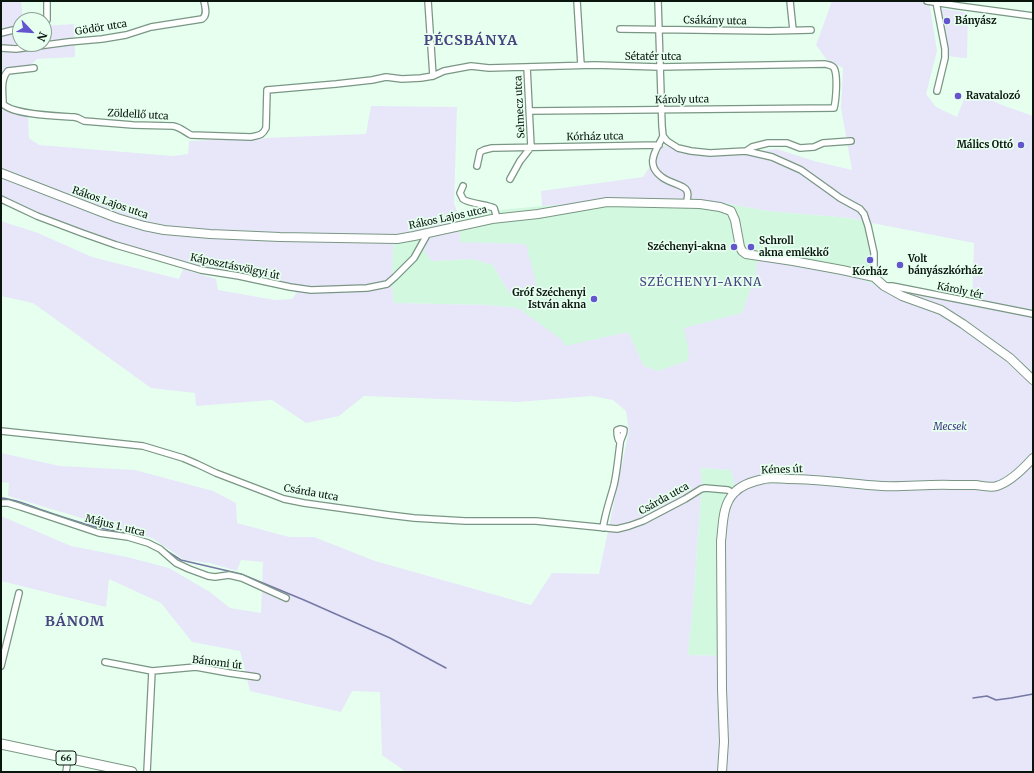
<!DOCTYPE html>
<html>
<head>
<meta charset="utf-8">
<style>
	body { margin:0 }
	#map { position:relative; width:1034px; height:773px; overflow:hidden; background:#e6ffef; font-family:Merriweather,serif }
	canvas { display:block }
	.frame { position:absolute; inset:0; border:2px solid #0a150e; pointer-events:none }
	.north { position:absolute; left:12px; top:12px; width:40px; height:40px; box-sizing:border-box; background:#e6ffef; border:1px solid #8ea195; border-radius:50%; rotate:115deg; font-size:11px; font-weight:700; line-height:16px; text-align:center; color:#0a150e }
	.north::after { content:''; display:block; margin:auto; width:14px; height:18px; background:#6455ce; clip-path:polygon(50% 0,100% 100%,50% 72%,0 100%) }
</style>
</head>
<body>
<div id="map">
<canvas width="1034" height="773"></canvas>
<div class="frame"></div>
<div class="north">N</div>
</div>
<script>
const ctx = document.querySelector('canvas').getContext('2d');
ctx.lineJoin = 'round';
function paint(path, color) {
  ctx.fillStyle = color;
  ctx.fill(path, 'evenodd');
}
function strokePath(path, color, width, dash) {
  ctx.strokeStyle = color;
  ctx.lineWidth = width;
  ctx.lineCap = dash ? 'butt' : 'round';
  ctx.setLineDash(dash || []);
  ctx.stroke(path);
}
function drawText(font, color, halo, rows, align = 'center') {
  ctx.font = font + ' Merriweather,serif';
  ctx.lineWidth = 3.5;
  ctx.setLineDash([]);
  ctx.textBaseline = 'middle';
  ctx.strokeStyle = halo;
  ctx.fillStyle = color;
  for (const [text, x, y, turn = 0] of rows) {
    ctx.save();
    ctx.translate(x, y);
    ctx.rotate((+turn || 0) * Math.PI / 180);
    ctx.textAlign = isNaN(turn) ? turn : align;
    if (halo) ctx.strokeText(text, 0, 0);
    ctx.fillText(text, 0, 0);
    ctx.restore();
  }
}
paint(new Path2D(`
	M639,200L724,203L768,211L850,218L872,223L879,286L820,265L756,273L742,313L689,353L687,361L658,371L644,366L628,332L565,347L518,308L488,305L394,303L392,291V263L394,241L428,236L432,261L472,259L493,265L509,293L538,290L460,242L458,214L542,206Z
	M700,468L731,470L735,486L727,514L722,656L688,655L693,604L702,481Z`), '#d2f8e0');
paint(new Path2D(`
	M1,1H21L23,20H20V44H44V26L74,24L75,57L37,59L31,65L6,72L1,81Z
	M832,1H929L937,51L926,94L936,107L957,117L968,89L1002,105L1033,116V772H406L382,755L380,692L352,691L341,712L250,691L240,651L192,642L161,603L109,579L106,607L1,581V516L71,546L127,557L169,568L210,592L230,608L261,613L263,562L241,560L237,571L210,563L185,560L152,538L98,523L8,496L9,483L1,482V453L60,466L135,470L213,491L236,503L237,523L289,537H314L375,561L531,605L552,573L599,574L629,431L626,411L613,400L592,396L517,402L364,396L339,416L306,423L272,400L196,406L195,393L151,388L33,303L1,296V221L38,233L92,257L179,279L183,269L216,279L218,290L275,300L292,299L296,294L293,286L190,264L128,246L88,233L11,201L1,195V106L28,116L29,138L39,145L173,156L188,154L189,141L366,134L371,106L457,107L454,203L458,214L460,242L526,244L538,290L519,300L509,293L493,265L472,259L432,261L424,251L428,236L394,241C392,262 391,282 394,303L488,305L518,308L561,339L565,346L628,332L644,366L658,371L687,361L689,353L684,328L742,313L756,273L757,261L820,265L879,286L972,306L974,243L872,223L850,218L768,211L724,203L639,200L542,206L541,191L643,177L664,145L682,153L731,154L777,149L814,161L852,170L841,108L843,68L826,59L816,45ZM700,468L731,470L735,486L727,514L722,656L688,655L693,604L702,481Z
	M935,7L968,13L967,58C959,58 952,56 944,56Z`), '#e7e7f9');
strokePath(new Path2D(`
	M1,498C15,499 29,505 42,510C59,516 75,521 92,526C115,532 138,533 159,546
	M162,548L181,560L241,574L304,600L390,638L446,668
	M973,698L987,696L996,700L1011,698L1033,694`), '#7578a4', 1.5);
const street = new Path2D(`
	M577,1L581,65
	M658,1L662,126L663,136L667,141L678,148L691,151L710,153L746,151L772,157L801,170L829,190L840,198L860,209L864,214L868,226L874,253V277
	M790,1L793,30
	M927,1L959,6L1033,16
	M936,2L945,49V58L937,91
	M44,25L47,20V1
	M620,29L769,31L811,30
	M1,33L13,30H20
	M1,48L16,49L68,42L102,39L126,35L151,27L202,19C208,15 205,7 204,1
	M34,68L8,71C0,79 3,93 3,104C13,115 58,116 74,117L78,118L84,121L133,125L173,126C180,127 185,132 191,135L251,137C259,135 262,136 266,128L267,90L336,84L372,80L386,77L402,79L421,78L433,76L428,1
	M433,76L444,71L471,66L489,68L595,65L659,67L825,64C828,65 832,65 834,68C838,75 836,100 834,108L530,111
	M663,136C660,143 654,151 653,159C652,162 653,165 654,168C662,184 684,183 687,191C689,195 687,200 686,204
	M746,151L752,147L768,143H787L800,148L814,147L823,143L851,141
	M477,166L480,152L484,150L492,148L659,145
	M510,179L520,161L531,147L527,67
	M463,186L460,193C461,195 462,197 463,199C467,203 488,205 494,208L497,218
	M1,199L37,216L82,233L116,245L201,270L239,276L290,287L311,290L367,288L387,284L395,277L414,258L428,233
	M886,286H892L1033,314
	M1,431L143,446L183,458L197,464L216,473L271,494L284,499L304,503L389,515L414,518L465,521H536L617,529L629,526L643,521L685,499L701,489L705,488L728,490L733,493
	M1,503H8L21,507L99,533L128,537L148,543L160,549L176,563L189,569L208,576L215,577L229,575L242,578L286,598
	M603,528C605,513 610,500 614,485C617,472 618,458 620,444C620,439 624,435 624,430L620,429L617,430C617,434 617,439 620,442
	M105,662L152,671
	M1,666L19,593
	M66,772L68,759
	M147,772L152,671L196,667L229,673L257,677`);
const secondary = new Path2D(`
	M1,173L117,218L144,226L164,230L210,234L280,237L397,239L414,236L492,219L538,214L607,202L700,204L720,207L731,211L735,220L740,247L742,251L746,254L793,261L842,270L874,277L884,286L902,296L941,310L963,324L1010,358L1033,380
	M722,772L724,742L722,689L721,541C723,526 722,505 734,493C741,485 754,481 764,479C772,477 780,479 788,479C820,479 851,484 882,486C905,487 929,484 952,485C960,485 968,485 976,485C983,486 991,488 997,486C1010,482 1024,468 1033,458`);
const primary = new Path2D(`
	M1,744L132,772`);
strokePath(street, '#7a9684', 8);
strokePath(secondary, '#7a9684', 10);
strokePath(primary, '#7a9684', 11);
strokePath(street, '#fff', 5.5);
strokePath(secondary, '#fff', 8);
strokePath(primary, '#fff', 9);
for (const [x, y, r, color] of [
	[947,21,4,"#6455ce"],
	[958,96,4,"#6455ce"],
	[1021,145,4,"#6455ce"],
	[734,247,4,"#6455ce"],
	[751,247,4,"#6455ce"],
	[870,260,4,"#6455ce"],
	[900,265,4,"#6455ce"],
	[594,299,4,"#6455ce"]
]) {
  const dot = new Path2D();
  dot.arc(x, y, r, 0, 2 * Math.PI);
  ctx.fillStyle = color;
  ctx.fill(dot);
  strokePath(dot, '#e6ffef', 1.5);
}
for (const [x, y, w] of [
	[66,758,20]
]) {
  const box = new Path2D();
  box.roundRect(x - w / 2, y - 7, w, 14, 3);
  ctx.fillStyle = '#e6ffef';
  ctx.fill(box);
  strokePath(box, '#0a150e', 1);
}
drawText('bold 9px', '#0a150e', null, [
	["66",66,758]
]);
drawText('10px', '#0a150e', '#e6ffef', [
	["Csákány utca",715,21,1],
	["Gödör utca",101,28,-9],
	["Sétatér utca",653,57],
	["Károly utca",682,100,-1],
	["Selmecz utca",520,107,-93],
	["Zöldellő utca",138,115,3],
	["Kórház utca",595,137,-1],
	["Rákos Lajos utca",110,203,19],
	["Rákos Lajos utca",448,218,-12],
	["Káposztásvölgyi út",235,267,12],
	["Károly tér",960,291,12],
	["Kénes út",782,470,-2],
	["Csárda utca",311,493,10],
	["Csárda utca",664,499,-29],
	["Május 1. utca",115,526,14],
	["Bánomi út",217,663,7]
]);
drawText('bold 10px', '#0a150e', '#e6ffef', [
	["Bányász",955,21],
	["Ravatalozó",966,96],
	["Málics Ottó",1013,145,"right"],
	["Schroll",759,241],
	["akna emlékkő",759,253],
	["Széchenyi-akna",726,247,"right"],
	["Volt",908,259],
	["bányászkórház",908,271],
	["Kórház",870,272,"center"],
	["Gróf Széchenyi",586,293,"right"],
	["István akna",586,305,"right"]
], 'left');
drawText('italic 10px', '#3e3682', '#e6ffef', [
	["Mecsek",950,427]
]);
ctx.letterSpacing = '1px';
drawText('12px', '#484481', '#e6ffef', [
	["SZÉCHENYI-AKNA",701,283]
]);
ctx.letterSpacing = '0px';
ctx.letterSpacing = '1px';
drawText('bold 14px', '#484481', '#e6ffef', [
	["PÉCSBÁNYA",471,41],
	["BÁNOM",75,622]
]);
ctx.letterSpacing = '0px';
</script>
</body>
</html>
